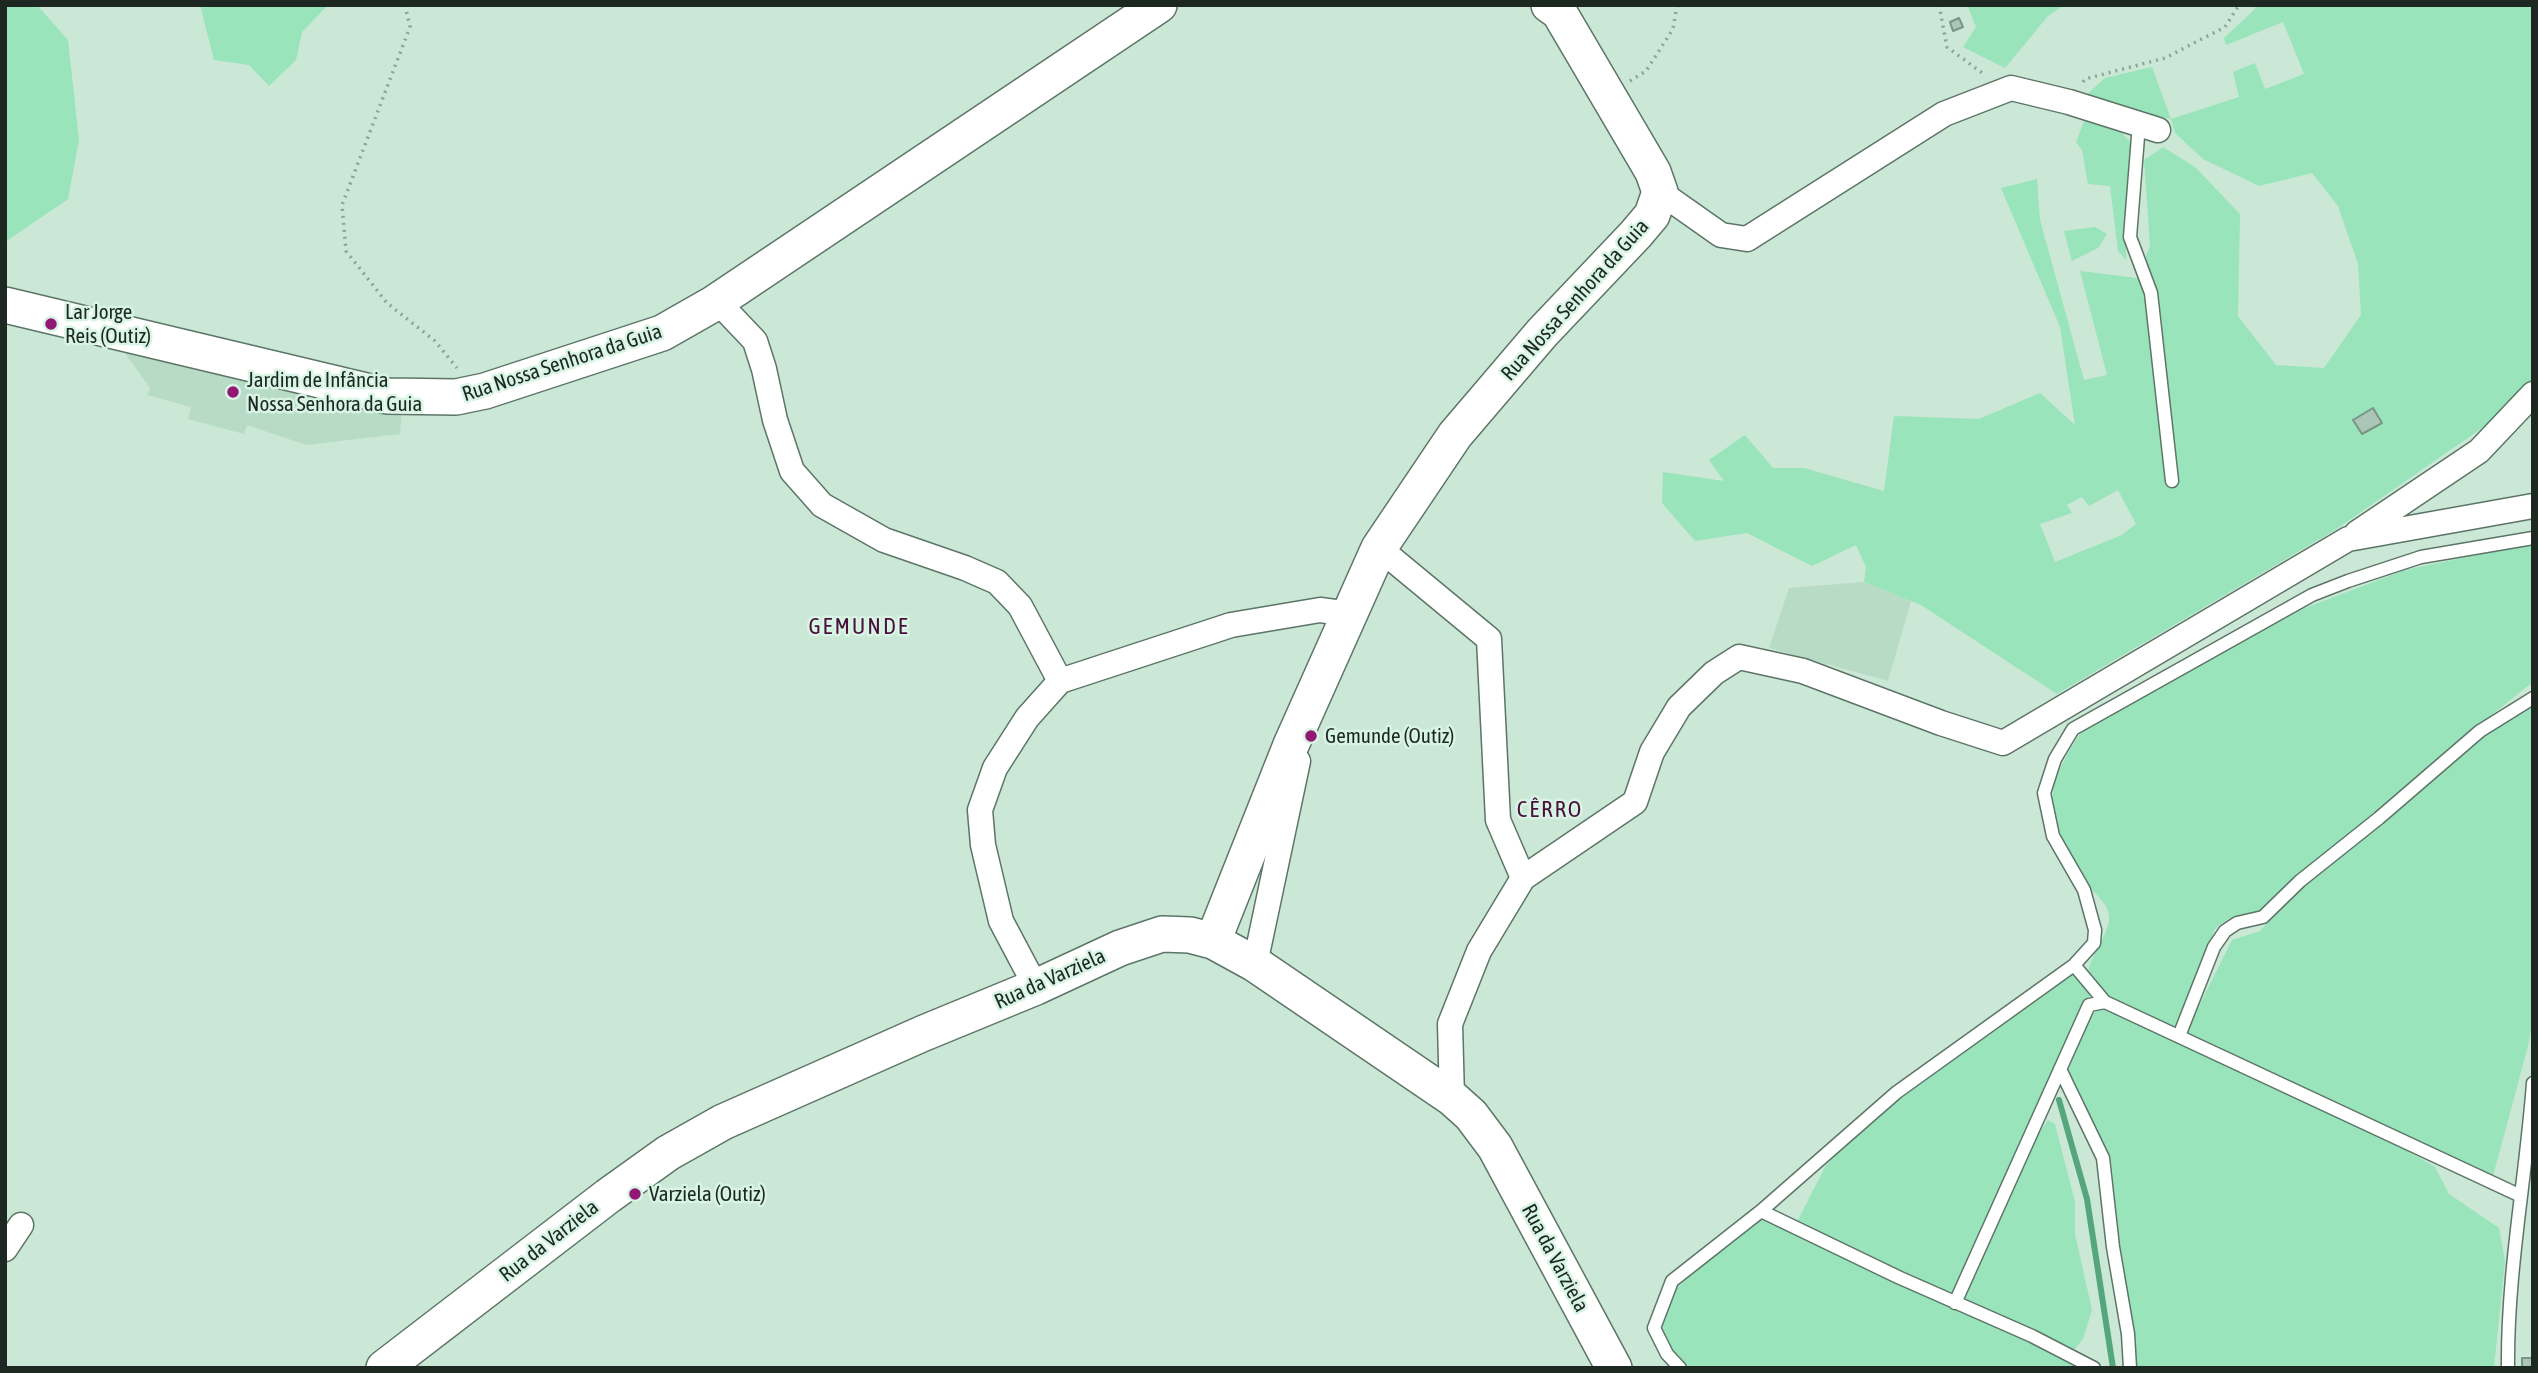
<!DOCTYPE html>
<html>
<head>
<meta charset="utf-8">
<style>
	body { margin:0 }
	#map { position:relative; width:2538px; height:1373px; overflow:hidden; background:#cbe7d6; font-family:"Asap Condensed",sans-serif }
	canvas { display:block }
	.frame { position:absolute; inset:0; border:7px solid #1d2822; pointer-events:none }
</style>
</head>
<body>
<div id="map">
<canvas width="2538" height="1373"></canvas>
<div class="frame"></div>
</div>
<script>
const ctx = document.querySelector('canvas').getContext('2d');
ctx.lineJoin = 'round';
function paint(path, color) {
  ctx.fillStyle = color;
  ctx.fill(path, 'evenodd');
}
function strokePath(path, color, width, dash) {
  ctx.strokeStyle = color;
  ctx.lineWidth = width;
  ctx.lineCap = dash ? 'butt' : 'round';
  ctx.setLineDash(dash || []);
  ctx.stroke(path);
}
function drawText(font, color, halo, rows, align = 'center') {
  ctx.font = font + ' "Asap Condensed",sans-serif';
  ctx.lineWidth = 5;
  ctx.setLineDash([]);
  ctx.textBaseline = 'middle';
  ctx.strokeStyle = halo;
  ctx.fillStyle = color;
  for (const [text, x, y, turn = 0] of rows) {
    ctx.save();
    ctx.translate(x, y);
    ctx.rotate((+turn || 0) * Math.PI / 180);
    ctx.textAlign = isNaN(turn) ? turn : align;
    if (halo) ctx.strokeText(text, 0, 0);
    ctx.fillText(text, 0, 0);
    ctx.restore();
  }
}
paint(new Path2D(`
	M117,342L402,411L400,434L306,445L247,425L244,434L188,419L191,407L147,395L150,388Z
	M1864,582L1911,601L1888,681L1769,648L1789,588Z`), '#b8dbc6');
paint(new Path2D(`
	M5,5H37L68,40L79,140L68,199L5,242Z
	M200,5H328L302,32L296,60L269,86L249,65L214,60Z
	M1967,5H2064L2048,16L2005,68L1963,47L1976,27Z
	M2255,5H2533V386L2524,399L2335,530L2057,694L1921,605L1864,582L1866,567L1856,545L1812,566L1747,533L1695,541L1662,503L1663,472L1724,481L1709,460L1745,435L1773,468H1804L1884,491L1894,416L1979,419L2040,393L2075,425L2060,327L2001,188L2037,179L2040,220L2084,380L2107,375L2080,271L2137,278L2150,246L2144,160L2163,147L2195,167L2240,214L2238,316L2276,365L2324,368L2361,315L2358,264L2338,206L2312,173L2259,186L2203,159L2175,133L2171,119L2144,114L2085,96L2105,78L2152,67L2171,119L2239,97L2233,72L2255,63L2265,89L2304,74L2283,22L2226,45L2224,38L2255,9ZM2118,490L2136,524L2122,535L2055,562L2040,524L2072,513L2067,505L2082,497L2089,506Z
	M2085,119L2113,123L2134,146L2127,191L2126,260L2118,251L2110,186L2088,184L2082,150L2076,142Z
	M2095,227L2107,234L2098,248L2072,261L2064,231Z
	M2533,543V684L2529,685L2468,734L2261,913C2241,914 2230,915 2215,929L2174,1029L2115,1003L2088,971C2092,954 2106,938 2109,921C2111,905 2096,895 2087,885C2072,868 2048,812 2053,789C2058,768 2070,749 2082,731L2302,609L2405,570Z
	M2533,705V1019L2528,1046L2493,1176L2185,1034L2232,940L2260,931L2290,899L2344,851L2461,754L2524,708Z
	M2071,971L2092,991L1953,1298L1797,1222L1825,1167L1849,1139L1910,1088Z
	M2099,1007L2107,1008L2398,1145L2435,1167L2449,1194L2499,1228L2505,1261L2494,1368H2136L2122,1275L2111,1159L2067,1073L2088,1021Z
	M2048,1120L2055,1124L2075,1202V1234L2092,1310L2083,1339L2073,1351L1962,1300L2036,1138Z
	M1760,1219L1771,1221L2037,1342L2086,1368H1686L1676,1357L1661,1329L1672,1292L1744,1229Z`), '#99e4bb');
strokePath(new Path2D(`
	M2059,1100L2087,1199L2113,1368`), '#55a57d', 6);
const building = new Path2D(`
	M1959,18L1963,27L1953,31L1950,22Z
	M2373,408L2382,423L2362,434L2353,420Z
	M2522,1358H2533V1368H2522Z`);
paint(building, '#abc6b6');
strokePath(building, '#7a9485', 2);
const lane = new Path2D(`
	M2139,124L2130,237L2151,293L2172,481
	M2074,965L2105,1002
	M2179,1036L2214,947L2225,931L2237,923L2263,917L2300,881L2379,818L2480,731L2533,698
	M2060,1069L2103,1158L2113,1247L2128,1334L2130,1368
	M1761,1211L1898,1277L2032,1336L2094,1368
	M1955,1303L2089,1005L2105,1002L2521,1196
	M1680,1368L1667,1354L1654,1328L1672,1281L1761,1211L1897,1092L2074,965L2094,943L2095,930L2084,890L2053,836L2044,793L2055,759L2073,729L2312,595L2348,581L2421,557L2533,538
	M2508,1368C2507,1272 2526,1178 2533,1083`);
const street = new Path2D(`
	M1660,192L1721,235L1747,239L1944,114L2011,88L2069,102L2158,130
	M717,301L755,341L764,369L775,420L792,471L822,505L884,540L965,568L997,582L1020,606L1060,681
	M2357,533L2479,451L2533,394
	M1379,548L1489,639L1498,820L1523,878
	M1255,964L1298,761
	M1036,987L1001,921L983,845L980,810L995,768L1027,718L1060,681L1231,625L1320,610L1350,614
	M1452,1098L1450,1024L1479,951L1523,878L1635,802L1652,752L1679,707L1714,673L1739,657L1803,671L1941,723L2003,743L2348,539L2533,506
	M5,1249L21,1225`);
const secondary = new Path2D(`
	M5,305L387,396L456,397L485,391L662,333L713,304L1159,5
	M1213,941L1291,745L1379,548L1455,435L1542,333L1636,234L1652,215L1660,192L1653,172L1559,12L1549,5
	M384,1368L608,1196L668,1153L723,1122L924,1033L1036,987L1120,948L1162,934L1190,935L1213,941L1255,964L1452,1098L1471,1115L1495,1147L1614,1368`);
strokePath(lane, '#5c7567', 15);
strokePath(street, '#5c7567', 27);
strokePath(secondary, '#5c7567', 38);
strokePath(new Path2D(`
	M405,5L410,27L342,205L346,251L387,303L435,341L457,368
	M1939,5L1947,47L1985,75
	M1630,81L1646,71L1673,29L1677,5
	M2083,82L2085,79L2165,58L2225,27L2239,5`), '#8da396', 3.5, [2, 5]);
strokePath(lane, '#fff', 12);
strokePath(street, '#fff', 24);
strokePath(secondary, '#fff', 35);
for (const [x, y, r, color] of [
	[51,324,7,"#921875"],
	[233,392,7,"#921875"],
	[1311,736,7,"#921875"],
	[635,1194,7,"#921875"]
]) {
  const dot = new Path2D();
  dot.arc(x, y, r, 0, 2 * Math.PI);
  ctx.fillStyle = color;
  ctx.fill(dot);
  strokePath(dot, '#d8f4e4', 2.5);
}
drawText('21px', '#1d2822', '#d8f4e4', [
	["Rua Nossa Senhora da Guia",1575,300,-48],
	["Rua Nossa Senhora da Guia",562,363,-18],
	["Rua da Varziela",1050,979,-24],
	["Rua da Varziela",549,1241,-38],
	["Rua da Varziela",1555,1258,62]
]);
drawText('21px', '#1d2822', '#d8f4e4', [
	["Lar Jorge",65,312],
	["Reis (Outiz)",65,336],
	["Jardim de Infância",247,380],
	["Nossa Senhora da Guia",247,404],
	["Gemunde (Outiz)",1325,736],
	["Varziela (Outiz)",649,1194]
], 'left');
ctx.letterSpacing = '2px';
drawText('23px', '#49103a', '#d8f4e4', [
	["GEMUNDE",859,627],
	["CÊRRO",1550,810]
]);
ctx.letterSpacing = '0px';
</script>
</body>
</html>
